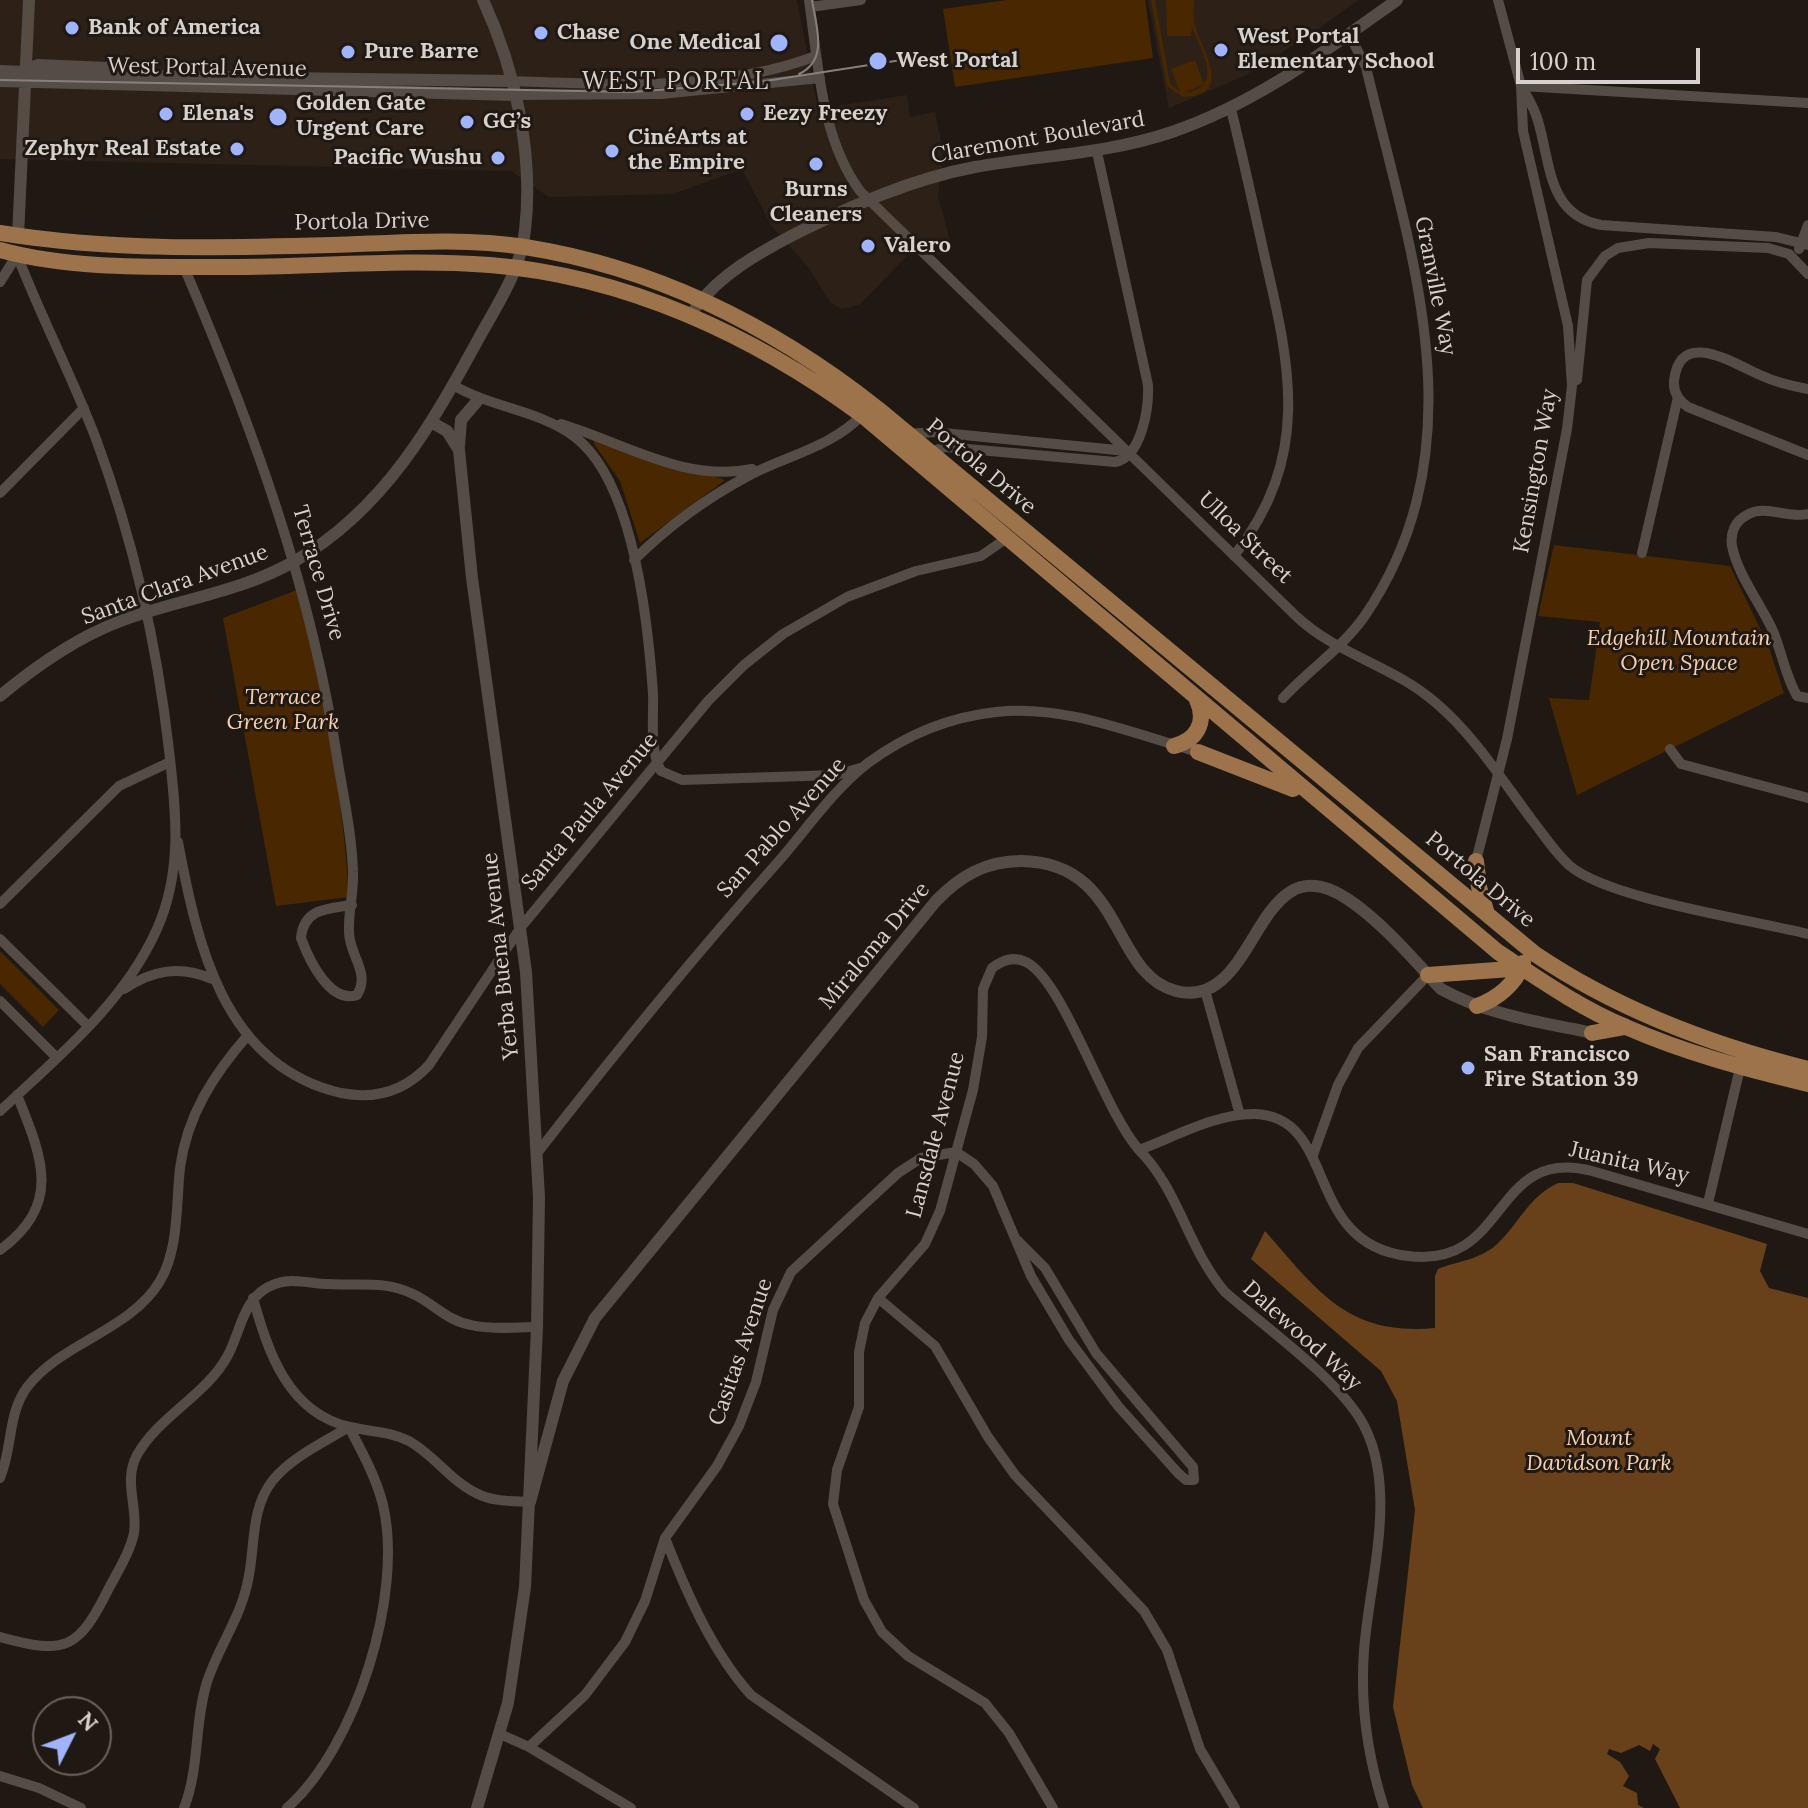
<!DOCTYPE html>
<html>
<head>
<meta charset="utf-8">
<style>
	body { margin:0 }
	#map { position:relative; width:1808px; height:1808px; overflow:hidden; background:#201913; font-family:Lora,serif }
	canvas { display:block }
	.north { position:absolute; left:32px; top:1696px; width:80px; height:80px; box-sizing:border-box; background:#201913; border:2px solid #69635d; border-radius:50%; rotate:48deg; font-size:22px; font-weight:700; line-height:32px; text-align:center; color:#d6d1cd }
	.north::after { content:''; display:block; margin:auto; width:28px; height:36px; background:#a0b3fd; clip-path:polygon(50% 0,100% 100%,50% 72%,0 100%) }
	.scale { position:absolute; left:1516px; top:48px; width:184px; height:36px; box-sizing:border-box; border:4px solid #d6d1cd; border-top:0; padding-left:10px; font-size:24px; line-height:28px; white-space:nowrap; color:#d6d1cd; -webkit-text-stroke:6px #201913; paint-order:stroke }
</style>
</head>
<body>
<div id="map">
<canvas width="1808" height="1808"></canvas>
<div class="north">N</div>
<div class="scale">100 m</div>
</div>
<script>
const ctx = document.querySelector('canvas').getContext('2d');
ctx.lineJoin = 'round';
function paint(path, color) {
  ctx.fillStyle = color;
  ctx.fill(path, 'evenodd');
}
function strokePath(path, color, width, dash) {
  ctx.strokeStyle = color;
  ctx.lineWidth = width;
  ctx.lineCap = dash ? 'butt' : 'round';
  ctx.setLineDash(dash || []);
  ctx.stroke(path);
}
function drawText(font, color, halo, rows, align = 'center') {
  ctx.font = font + ' Lora,serif';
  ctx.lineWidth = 6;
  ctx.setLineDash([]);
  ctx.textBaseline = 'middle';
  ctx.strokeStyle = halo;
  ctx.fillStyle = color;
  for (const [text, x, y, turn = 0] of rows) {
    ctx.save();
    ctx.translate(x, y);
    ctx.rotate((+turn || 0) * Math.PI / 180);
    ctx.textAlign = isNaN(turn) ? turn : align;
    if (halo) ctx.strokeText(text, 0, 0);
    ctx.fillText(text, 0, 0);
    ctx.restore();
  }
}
paint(new Path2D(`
	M0,0H797L818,109L907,95L910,117L935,112L943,152L938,197L953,251L943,255L910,253L859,305L842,309L830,302L808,267L771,225L742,169L673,194L549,197L511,171L0,159Z
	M1148,0H1358L1313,33L1246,75L1169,108Z`), '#2d2117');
paint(new Path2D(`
	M1007,0H1145L1153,58L955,87L943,9Z
	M1151,0H1155L1170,84L1180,92L1171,69L1195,60L1204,84L1184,93C1225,88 1202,52 1192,27L1191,36H1167L1166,0H1194C1194,9 1193,18 1195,26C1203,53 1234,95 1183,97L1167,86Z
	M594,439L673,469L721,478L724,481L640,543L620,481L594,444Z
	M1554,545L1730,566L1768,645L1784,693L1577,795L1549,698L1589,700L1600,622L1538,616Z
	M297,590C323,691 343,792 349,897L276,906L223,618Z
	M0,951L59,1010L43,1027L0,984Z`), '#492700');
paint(new Path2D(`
	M1558,1183H1573L1767,1244L1760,1271L1769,1288L1808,1298V1808H1680L1655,1759L1660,1749L1653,1744L1650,1751L1639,1745L1621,1753L1609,1749L1607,1754L1620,1762L1629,1776L1623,1786L1637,1793L1638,1805L1644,1808H1423L1412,1785L1393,1707L1415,1510L1397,1401L1381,1371L1251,1259L1265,1231C1318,1291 1347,1336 1435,1328V1276L1438,1269C1458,1261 1479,1260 1496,1245C1519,1224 1528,1197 1558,1183Z`), '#68411a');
strokePath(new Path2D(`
	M809,0C818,63 821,138 860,191L1297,617C1338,655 1394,666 1436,703C1474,735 1502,780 1532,820C1544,835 1555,853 1570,866C1609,899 1753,920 1808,934
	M810,7L861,0
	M511,81C611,84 721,92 816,56
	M1521,86L1808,103
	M1522,87C1528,98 1535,109 1538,121C1551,165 1548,215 1601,225L1776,237L1808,245
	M515,95L661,94L820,78
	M1231,109C1243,158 1254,208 1265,258C1291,369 1311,457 1234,556
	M1799,249L1808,225
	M184,267C254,431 311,586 338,763C344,799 352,836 353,872C354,892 348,912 349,932C349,955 371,973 357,995C330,1004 309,960 301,938C304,908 327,909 352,905
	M0,282L17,255
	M1577,380L1587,280L1605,256L1618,248L1649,243L1768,248L1789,254L1808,274
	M453,385C492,408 539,410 575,437C634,482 648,622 653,693C654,717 649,749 661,771L682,780L836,775L860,768
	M1808,389C1791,386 1775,382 1760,375C1734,364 1680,327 1674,381C1673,393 1679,401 1688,407L1808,455
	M561,424C624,443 686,483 752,469
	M909,434L933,432L1127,451
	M930,452L945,447L1115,462C1142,457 1149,407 1148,385L1097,152
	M0,493L84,408
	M1808,514C1788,519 1765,504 1747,515C1735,521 1730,533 1732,546C1738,576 1761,604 1773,631C1782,653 1785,675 1797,696L1808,698
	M1642,553L1678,397
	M634,560C667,527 707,498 748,476C785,456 832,447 862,415
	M1283,698C1309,670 1342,648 1364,617C1483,444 1409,250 1366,67L1349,34
	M1670,749L1681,764L1808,798
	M178,842C197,943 223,1066 341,1093C376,1100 405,1091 429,1065L521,927L708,701L744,665L783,634L847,597L916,571L981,556L1007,538
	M1476,861L1507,739L1567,429L1572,386L1568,326L1523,131L1521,86L1498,0
	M0,904L119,786L170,762
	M0,939L88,1026
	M124,989C153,970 180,965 212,979
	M1205,990L1240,1115
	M0,1001L56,1057
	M0,1111C58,1057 124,1003 157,929C183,870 176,812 169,750C157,644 133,539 96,439C72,376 41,317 17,255
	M1139,1150C1179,1190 1188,1249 1225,1292C1265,1327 1330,1373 1359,1417C1401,1483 1369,1580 1364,1651C1360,1704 1368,1758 1384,1808
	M538,1152C615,1053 694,956 778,862C806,830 834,789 868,763C906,735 949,717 996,712C1064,704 1134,734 1198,752
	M1313,1155L1338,1085L1358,1048L1428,975
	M1708,1203L1740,1068
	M0,1250C63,1204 42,1157 17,1095
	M253,1298C268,1352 288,1413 350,1427C371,1432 389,1431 409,1441C434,1455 451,1481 476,1493C493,1502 512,1501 530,1502
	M878,1298L935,1346L988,1437L1015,1475L1144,1611L1167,1650L1200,1749L1235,1808
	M0,1478C13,1448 7,1413 28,1386C63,1342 131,1330 160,1281C179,1249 176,1204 180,1168C187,1115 214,1074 248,1035
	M665,1538C686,1591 712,1652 751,1695L914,1808
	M0,1637C66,1655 78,1650 109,1588C118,1571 130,1552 134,1533C138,1506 123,1481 137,1455C159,1416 205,1396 227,1357C242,1330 242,1296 275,1284C293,1277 311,1284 329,1284C359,1286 384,1280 413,1294C433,1303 447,1321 471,1325C492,1330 516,1327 537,1327
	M500,1734L529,1747L631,1808
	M529,1747L585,1695L625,1642L645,1601L665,1538L717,1466L739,1426L756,1382L773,1310L791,1272L898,1173L921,1158L956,1152L974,1164L993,1186L1031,1276L1069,1340L1118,1406L1178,1473L1186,1480H1194L1193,1467L1096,1353L1045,1268L1017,1240
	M0,1776L39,1788L81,1808
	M184,1808C200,1767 194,1723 207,1682C218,1648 239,1620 247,1585C256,1550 249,1510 273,1480C292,1457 324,1442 349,1427C362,1452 376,1477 383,1505C404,1594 356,1747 287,1808
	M1053,1808L1009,1733L985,1703L908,1656L882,1632L864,1600L833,1504L837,1470L859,1407V1352L865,1323L878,1298L925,1244L940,1211L973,1090L982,1037L983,989L992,968C1003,960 1013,956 1026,962C1064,981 1103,1109 1139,1150C1174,1137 1217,1113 1255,1114C1339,1117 1302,1244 1408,1256C1510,1269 1491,1145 1592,1171L1808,1234`), '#544c45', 10);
strokePath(new Path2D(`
	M0,71L129,76L511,81
	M24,71L38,65L108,68
	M0,81L515,95
	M18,236L29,0
	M696,307C721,274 757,254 793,235C851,206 911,179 975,167C1042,155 1107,154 1172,132C1257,103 1325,51 1397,0
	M431,422L447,431L459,450L472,578L526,972L539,1197L537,1327L525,1587L508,1703L477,1808
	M459,446L461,420L479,399
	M0,696C36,666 74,639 118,622C177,599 237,594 295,561C385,509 432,424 480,336C499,302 521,269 525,230C534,154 515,69 483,0
	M530,1502L563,1381L595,1318L936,901C960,876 986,861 1021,861C1125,862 1110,974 1176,991C1260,1013 1254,835 1349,900C1383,923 1413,959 1441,989C1488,1015 1540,1022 1592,1033`), '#544c45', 12);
strokePath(new Path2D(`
	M0,233C109,251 222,248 332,245C395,243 462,237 525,247C658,268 773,326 878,409L1535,954C1618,1010 1711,1045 1808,1069
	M0,250C69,269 146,267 217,267C308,268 399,258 490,265C626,276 753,335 862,415L1498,952C1539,979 1580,1008 1626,1027C1685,1053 1746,1069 1808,1084
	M1174,746C1197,740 1207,722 1197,700
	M1198,752L1293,789
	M1476,861L1479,887L1487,914
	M1428,975L1524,968
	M1477,1006C1497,999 1516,984 1523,963
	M1592,1033L1625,1027`), '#9d734c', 16);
strokePath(new Path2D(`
	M799,74C829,60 816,26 812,0
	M0,80L632,92L759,82L934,55`), '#86807b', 2);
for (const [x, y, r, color] of [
	[72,28,8,"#a0b3fd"],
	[541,33,8,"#a0b3fd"],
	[779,43,10,"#a0b3fd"],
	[1221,50,8,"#a0b3fd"],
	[348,52,8,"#a0b3fd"],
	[878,61,10,"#a0b3fd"],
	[166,114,8,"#a0b3fd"],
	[747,114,8,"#a0b3fd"],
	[278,117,10,"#a0b3fd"],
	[467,122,8,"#a0b3fd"],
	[237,149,8,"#a0b3fd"],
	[612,151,8,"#a0b3fd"],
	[498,158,8,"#a0b3fd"],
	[816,164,8,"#a0b3fd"],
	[868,246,8,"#a0b3fd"],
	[1468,1068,8,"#a0b3fd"]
]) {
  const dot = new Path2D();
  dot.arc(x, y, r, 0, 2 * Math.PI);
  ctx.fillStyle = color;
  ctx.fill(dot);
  strokePath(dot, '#201913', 3);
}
drawText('bold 22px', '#d6d1cd', '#201913', [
	["Bank of America",88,28],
	["Chase",557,33],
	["West Portal",1237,37],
	["Elementary School",1237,62],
	["One Medical",761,43,"right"],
	["Pure Barre",364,52],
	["West Portal",896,61],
	["Golden Gate",296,104],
	["Urgent Care",296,129],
	["Elena's",182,114],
	["Eezy Freezy",763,114],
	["GG’s",483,122],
	["CinéArts at",628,138],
	["the Empire",628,163],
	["Zephyr Real Estate",221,149,"right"],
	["Pacific Wushu",482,158,"right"],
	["Burns",816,190,"center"],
	["Cleaners",816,215,"center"],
	["Valero",884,246],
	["San Francisco",1484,1055],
	["Fire Station 39",1484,1080]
], 'left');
drawText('22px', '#d6d1cd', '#201913', [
	["West Portal Avenue",207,68,1],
	["Claremont Boulevard",1038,138,-10],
	["Portola Drive",362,222,-1],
	["Granville Way",1435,286,79],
	["Portola Drive",981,467,40],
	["Kensington Way",1536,471,-80],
	["Ulloa Street",1245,538,44],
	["Terrace Drive",318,573,74],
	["Santa Clara Avenue",175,585,-20],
	["Santa Paula Avenue",590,812,-50],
	["San Pablo Avenue",782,828,-48],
	["Portola Drive",1480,880,40],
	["Miraloma Drive",875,946,-50],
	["Yerba Buena Avenue",501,956,-96],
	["Lansdale Avenue",936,1135,-75],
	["Juanita Way",1629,1163,13],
	["Dalewood Way",1302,1336,42],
	["Casitas Avenue",741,1352,-71]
]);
drawText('italic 22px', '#f6d0ae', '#201913', [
	["Edgehill Mountain",1679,639],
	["Open Space",1679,664],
	["Terrace",283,698],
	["Green Park",283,723],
	["Mount",1599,1439],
	["Davidson Park",1599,1464]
]);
ctx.letterSpacing = '2px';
drawText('24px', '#d6d1cd', '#201913', [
	["WEST PORTAL",676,82]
]);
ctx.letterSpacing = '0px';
</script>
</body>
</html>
